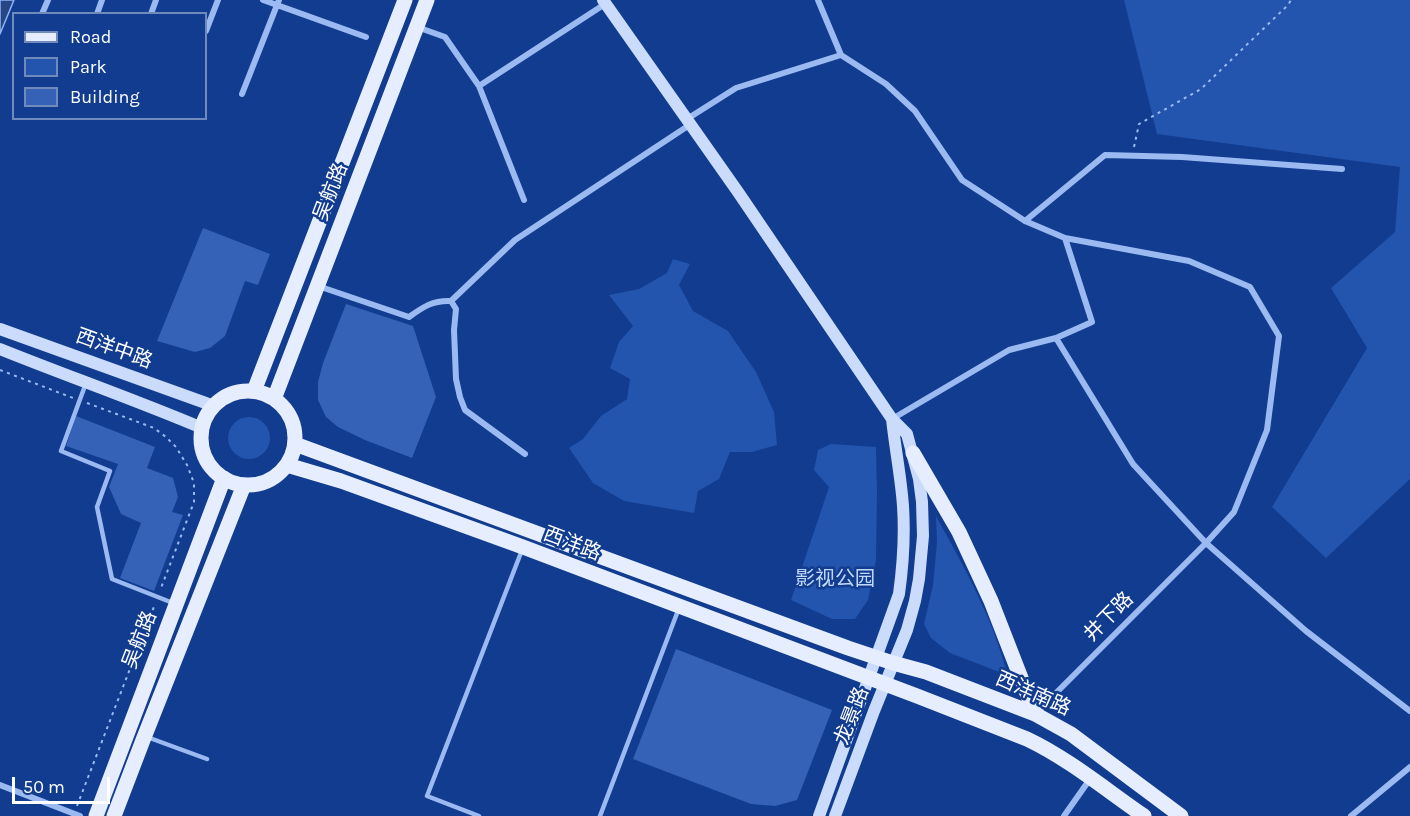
<!DOCTYPE html>
<html>
<head>
<meta charset="utf-8">
<style>
	body { margin:0 }
	#map { position:relative; width:1410px; height:816px; overflow:hidden; background:#113c8f; font-family:Karla,sans-serif }
	canvas { display:block }
	.legend { position:absolute; left:12px; top:12px; width:195px; height:108px; box-sizing:border-box; background:#113c8f; border:2px solid #708abc; margin:0; padding:8px 10px; list-style:none; font-size:18px; color:#fff }
	.legend li { display:flex; align-items:center; gap:12px; height:30px }
	.legend b { width:30px; border:2px solid #708abc }
	.scale { position:absolute; left:12px; top:777px; width:98px; height:27px; box-sizing:border-box; border:3px solid #fff; border-top:0; padding-left:8px; font-size:18px; line-height:21px; white-space:nowrap; color:#fff; -webkit-text-stroke:4px #113c8f; paint-order:stroke }
</style>
</head>
<body>
<div id="map">
<canvas width="1410" height="816"></canvas>
<ul class="legend">
<li><b style="height:8px;background:#e6edff"></b>Road</li>
<li><b style="height:16px;background:#2354ae"></b>Park</li>
<li><b style="height:16px;background:#3562b6"></b>Building</li>
</ul>
<div class="scale">50 m</div>
</div>
<script>
const ctx = document.querySelector('canvas').getContext('2d');
ctx.lineJoin = 'round';
function paint(path, color) {
  ctx.fillStyle = color;
  ctx.fill(path, 'evenodd');
}
function strokePath(path, color, width, dash) {
  ctx.strokeStyle = color;
  ctx.lineWidth = width;
  ctx.lineCap = dash ? 'butt' : 'round';
  ctx.setLineDash(dash || []);
  ctx.stroke(path);
}
function drawText(font, color, halo, rows, align = 'center') {
  ctx.font = font + ' Karla,"Noto Sans SC",sans-serif';
  ctx.lineWidth = 5;
  ctx.setLineDash([]);
  ctx.textBaseline = 'middle';
  ctx.strokeStyle = halo;
  ctx.fillStyle = color;
  for (const [text, x, y, turn = 0] of rows) {
    ctx.save();
    ctx.translate(x, y);
    ctx.rotate((+turn || 0) * Math.PI / 180);
    ctx.textAlign = isNaN(turn) ? turn : align;
    if (halo) ctx.strokeText(text, 0, 0);
    ctx.fillText(text, 0, 0);
    ctx.restore();
  }
}
paint(new Path2D(`
	M1124,0H1410V479L1326,558L1272,507L1367,348L1331,288L1395,232L1400,167L1157,134Z
	M673,259L690,264L679,285L693,311L728,331L756,372L774,412L777,445L752,452H730L719,479L698,491L694,513L624,501L593,483L569,448L583,439L601,416L627,399L630,379L610,368L619,342L633,326L609,295L639,289L667,273Z
	M228 438a21 21 0 1 1 42 0a21 21 0 1 1-42 0Z
	M831,444L876,447L877,493L876,560L868,600L855,619H832L791,600L829,487L814,470L818,450Z
	M936,516C957,554 977,590 993,630C998,645 1004,659 1007,675L950,653L931,638L924,624L933,585L937,542Z`), '#2354ae');
const water = new Path2D(`
	M0,0H14L0,34Z`);
paint(water, '#264685');
strokePath(water, '#8db3f6', 1.5);
paint(new Path2D(`
	M203,228L270,254L258,285L245,281L225,336L210,348L195,352L157,341Z
	M346,304L413,326L436,397L412,458L365,440L338,427L326,417L318,400V382L323,363Z
	M76,416L155,447L147,468L173,478L178,497L172,512L183,515L154,591L120,578L141,523L121,514L109,487L118,464L66,446Z
	M676,649L832,710L797,800L775,806L751,804L633,759Z`), '#3562b6');
strokePath(new Path2D(`
	M1134,147L1139,124L1201,89L1288,5L1291,0
	M0,370L73,398
	M87,403L154,428L166,437L176,447L187,465L194,483V502L161,588
	M77,806L155,604`), '#9bbaf2', 2, [3, 4.5]);
strokePath(new Path2D(`
	M86,383L61,451L110,471L97,507L112,579L173,603
	M147,737L207,759
	M479,816L427,796L522,550
	M600,816L679,608`), '#9bbaf2', 4.5);
strokePath(new Path2D(`
	M263,0L366,37
	M42,14L48,0
	M97,14L102,0
	M151,14L156,0
	M417,27L445,37L479,86L524,200
	M206,31L218,0
	M841,55L886,84L915,111L962,180L1025,221L1065,238L1092,322L1056,338L1133,464L1206,543L1306,631L1410,711
	M479,86L605,4
	M242,94L279,0
	M687,119L736,88L841,55L818,0
	M1025,221L1105,155L1182,157L1342,169
	M318,286L409,317C423,307 433,300 451,301L456,309L454,330L456,379L460,397L465,410L525,454
	M451,301L515,240L691,124
	M892,419L1009,350L1056,338
	M1037,712L1206,543L1234,512L1267,430L1279,336L1250,287L1189,261L1065,238
	M0,785L80,816
	M1064,816L1090,779
	M1351,816L1410,767`), '#9bbaf2', 6);
strokePath(new Path2D(`
	M603,0L738,192L892,419L907,434L919,479L922,502L923,536L919,579L915,601L907,630L874,711L835,816
	M0,329L214,406
	M0,349C67,376 136,400 202,428
	M819,816L899,594C903,565 905,536 903,506C901,477 895,448 892,419`), '#cadbfc', 12);
strokePath(new Path2D(`
	M254,391L405,0
	M201 438a47 47 0 1 1 94 0a47 47 0 1 1-94 0Z
	M274,399L427,0
	M295,444L848,648L893,663L926,672L1035,714L1071,734L1181,816
	M913,453L959,532L991,601L1035,714
	M287,465L341,481L523,547L917,696L1027,739C1069,759 1106,790 1144,816
	M96,816L224,478
	M114,816L143,740L244,485`), '#e6edff', 15);
drawText('20px', '#fff', '#113c8f', [
	["吴航路",331,192,-69],
	["西洋中路",114,349,20],
	["西洋路",572,544,21],
	["井下路",1109,617,-45],
	["吴航路",140,640,-69],
	["西洋南路",1033,694,24],
	["龙景路",852,716,-69]
]);
drawText('20px', '#c2d7fd', '#113c8f', [
	["影视公园",835,579]
]);
</script>
</body>
</html>
